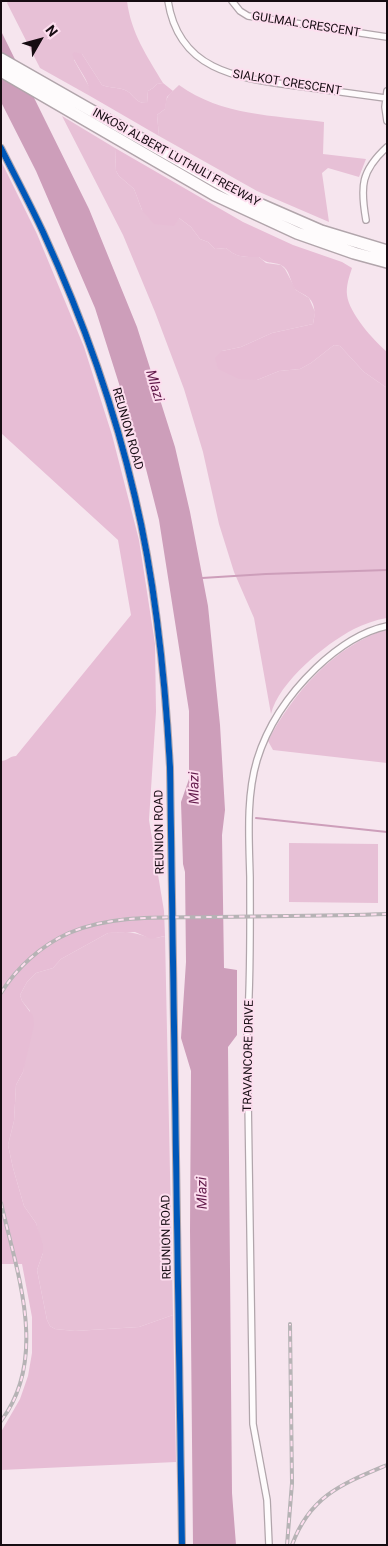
<!DOCTYPE html>
<html>
<head>
<meta charset="utf-8">
<style>
	body { margin:0 }
	#map { position:relative; width:388px; height:1546px; overflow:hidden; background:#f6e5ee; font-family:Roboto,sans-serif }
	canvas { display:block }
	.frame { position:absolute; inset:0; border:2px solid #160c12; pointer-events:none }
	.north { position:absolute; left:15px; top:15px; width:50px; height:50px; -webkit-text-stroke:4px #fddeef; paint-order:stroke; rotate:52deg; font-size:14px; font-weight:700; line-height:20px; text-align:center; color:#160c12 }
	.north::after { content:''; display:block; margin:auto; width:18px; height:22px; background:#160c12; clip-path:polygon(50% 0,100% 100%,50% 72%,0 100%) }
</style>
</head>
<body>
<div id="map">
<canvas width="388" height="1546"></canvas>
<div class="frame"></div>
<div class="north">N</div>
</div>
<script>
const ctx = document.querySelector('canvas').getContext('2d');
ctx.lineJoin = 'round';
function paint(path, color) {
  ctx.fillStyle = color;
  ctx.fill(path, 'evenodd');
}
function strokePath(path, color, width, dash) {
  ctx.strokeStyle = color;
  ctx.lineWidth = width;
  ctx.lineCap = dash ? 'butt' : 'round';
  ctx.setLineDash(dash || []);
  ctx.stroke(path);
}
function drawText(font, color, halo, rows, align = 'center') {
  ctx.font = font + ' Roboto,sans-serif';
  ctx.lineWidth = 4;
  ctx.setLineDash([]);
  ctx.textBaseline = 'middle';
  ctx.strokeStyle = halo;
  ctx.fillStyle = color;
  for (const [text, x, y, turn = 0] of rows) {
    ctx.save();
    ctx.translate(x, y);
    ctx.rotate((+turn || 0) * Math.PI / 180);
    ctx.textAlign = isNaN(turn) ? turn : align;
    if (halo) ctx.strokeText(text, 0, 0);
    ctx.fillText(text, 0, 0);
    ctx.restore();
  }
}
paint(new Path2D(`
	M8,1H127C131,33 147,56 163,83L157,84L153,88L148,91L147,103C136,104 135,96 127,91C120,87 109,88 102,85L82,54L74,60L90,88V96L40,68L7,3Z
	M179,85C222,116 273,115 324,122L323,154L366,159L359,177L328,168L322,173L329,222L257,191L159,136L157,115L165,109C166,95 169,95 179,85Z
	M62,116L115,148L116,171L119,176L134,189L142,210L179,218L191,227L200,239L208,242L215,249L226,248C237,258 246,257 259,257L266,263L281,265L285,269L296,290L309,298L315,312L313,324L272,333L241,347L222,351L257,380L279,371L300,369L311,363L334,345L340,346L364,372L387,388V618C375,620 364,624 354,629C325,644 279,682 271,714L254,618L234,572L219,524L203,452L184,389L155,312L123,235Z
	M387,629V763L273,750L268,741C293,693 334,646 387,629Z
	M289,843L378,844V903L289,902Z
	M126,932C142,933 148,941 165,936L173,1315L139,1327L75,1331L55,1329L50,1326L47,1320L37,1270L43,1253L36,1223L24,1206L13,1168L8,1145L14,1121L16,1085L23,1072L30,1011L22,1001L20,995L27,982L36,973L53,968L61,959L108,933Z`), '#e7c0d6');
paint(new Path2D(`
	M74,52L82,54L102,85C109,88 120,87 127,91C135,96 136,104 147,103L148,91L153,88L157,84L163,83L173,91L167,97L165,109L157,115L159,136L90,96C91,81 77,69 72,54Z
	M115,148L243,222L293,245L342,262L352,268C349,277 346,286 347,295C349,313 373,340 387,352V388L364,372L340,346L334,345L311,363L300,369L279,371L257,380L239,379L218,369L215,358L222,351L241,347L272,333L313,324C315,315 316,305 309,298C305,294 299,293 295,289C290,282 290,269 281,265C271,261 268,265 259,257C245,257 237,258 226,248L215,249L208,242L200,239L191,227L179,218L174,226L154,224L142,210L134,189L119,176L116,171Z
	M1,161L37,234L84,347L112,435L139,540L155,644L156,712L149,820L164,911L165,936L151,939L135,932L108,933L61,959L53,968L36,973L27,982L20,995L22,1001L33,1016L34,1025L23,1072L16,1085L14,1121L8,1145L13,1168L24,1206L36,1223L43,1245V1253L37,1270L47,1320L50,1326L55,1329L75,1331L139,1327L173,1315L176,1462L1,1470V1432L20,1399L28,1376L32,1353V1317L22,1264H1V761C7,761 10,756 16,756L131,615L118,540L1,433Z`), '#e7bdd5');
paint(new Path2D(`
	M1,31L89,209L137,327L175,447L190,512L208,606L220,725L225,810L222,835L224,968L237,970V1035L228,1047L232,1493L236,1545H193L190,1231L191,1071L181,1038L186,962L185,872L183,864L181,802L189,779V711L159,520L146,469L95,308L36,171L1,102Z`), '#cd9eba');
strokePath(new Path2D(`
	M202,578L266,574L387,570
	M256,818L387,832`), '#cd9eba', 2);
const street = new Path2D(`
	M168,1C179,72 239,78 297,86C327,90 356,94 385,98
	M232,1L240,11L248,16L387,37
	M387,91L385,107L387,121
	M1,148C15,176 30,204 43,232C82,317 114,406 135,497C156,585 165,676 170,767L182,1545
	M366,220C360,186 361,171 387,147
	M269,1545L267,1500L253,1424L247,1033C251,981 250,929 250,877C249,838 246,797 257,760C268,724 289,694 316,668C336,649 359,632 387,626`);
const highway = new Path2D(`
	M1,59L243,197L321,231L387,251
	M1,71L215,195L297,233L354,253L387,262`);
strokePath(street, '#b1a5ab', 8);
strokePath(highway, '#b1a5ab', 14);
strokePath(street, '#fefbfc', 5.5);
strokePath(highway, '#fefbfc', 11);
const rail = new Path2D(`
	M1,993C17,967 42,945 69,933C113,914 165,918 212,917C270,916 328,916 387,914
	M1,1203C17,1273 49,1358 1,1421
	M287,1545L292,1483L290,1324
	M292,1545C310,1496 342,1484 387,1465`);
strokePath(rail, '#b6b3b5', 4);
strokePath(rail, '#fddeef', 2, [5.5]);
strokePath(new Path2D(`
	M1,148C15,176 30,204 43,232C82,317 114,406 135,497C156,585 165,676 170,767L182,1545`), '#0057b8', 6);
drawText('12px', '#160c12', '#fddeef', [
	["GULMAL CRESCENT",306,25,9],
	["SIALKOT CRESCENT",287,83,9],
	["INKOSI ALBERT LUTHULI FREEWAY",176,158,29],
	["REUNION ROAD",127,429,74],
	["REUNION ROAD",160,832,-91],
	["TRAVANCORE DRIVE",249,1056,-89],
	["REUNION ROAD",167,1237,-91]
]);
drawText('italic 14px', '#631b4b', '#fddeef', [
	["Mlazi",154,386,73],
	["Mlazi",195,788,-91],
	["Mlazi",203,1193,-91]
]);
</script>
</body>
</html>
